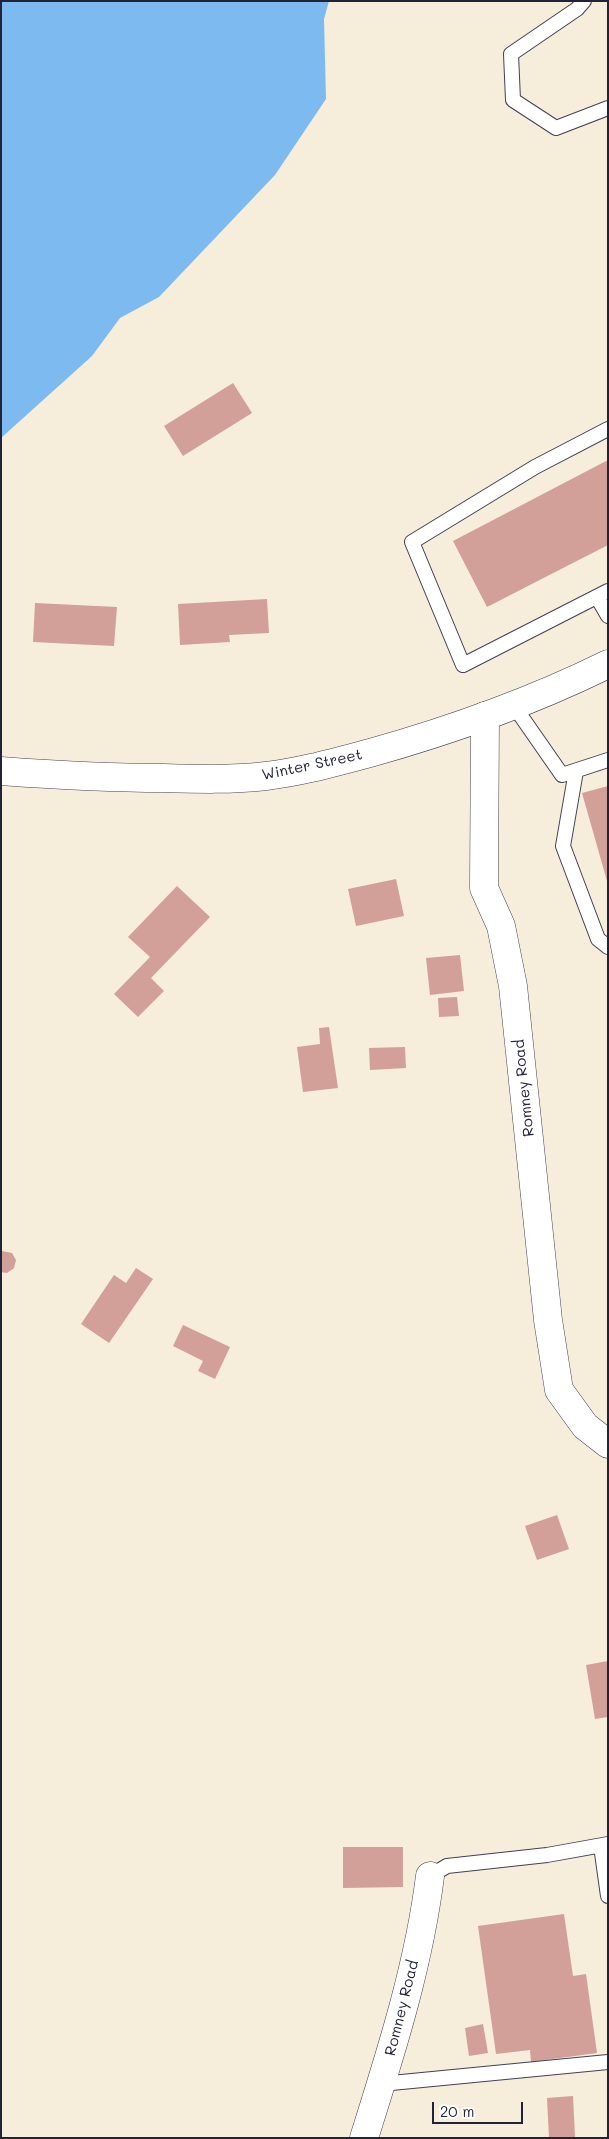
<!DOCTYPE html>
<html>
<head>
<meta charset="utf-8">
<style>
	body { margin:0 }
	#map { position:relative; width:609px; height:2139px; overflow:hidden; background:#f6eddb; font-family:Mali,sans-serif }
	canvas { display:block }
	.frame { position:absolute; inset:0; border:2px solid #22223b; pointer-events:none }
	.scale { position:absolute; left:432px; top:2102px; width:91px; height:22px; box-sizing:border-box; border:2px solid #22223b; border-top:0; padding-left:6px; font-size:15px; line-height:18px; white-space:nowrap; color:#22223b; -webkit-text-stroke:4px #fff; paint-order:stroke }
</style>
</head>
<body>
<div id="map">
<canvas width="609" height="2139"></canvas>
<div class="frame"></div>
<div class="scale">20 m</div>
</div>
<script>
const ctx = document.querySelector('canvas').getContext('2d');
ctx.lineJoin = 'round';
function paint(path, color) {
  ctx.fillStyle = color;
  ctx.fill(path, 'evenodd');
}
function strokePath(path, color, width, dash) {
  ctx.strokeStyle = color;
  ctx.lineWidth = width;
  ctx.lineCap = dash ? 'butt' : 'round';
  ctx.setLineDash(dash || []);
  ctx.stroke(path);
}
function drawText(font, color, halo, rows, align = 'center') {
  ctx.font = font + ' Mali,sans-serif';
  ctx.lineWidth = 5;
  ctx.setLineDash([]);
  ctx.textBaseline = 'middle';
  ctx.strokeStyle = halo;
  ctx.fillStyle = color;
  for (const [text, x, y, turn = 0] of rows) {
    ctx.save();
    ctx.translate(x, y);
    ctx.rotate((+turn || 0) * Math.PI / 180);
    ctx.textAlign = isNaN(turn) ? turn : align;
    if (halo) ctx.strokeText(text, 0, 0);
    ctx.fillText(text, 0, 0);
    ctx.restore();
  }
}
paint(new Path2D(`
	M1,1H329L324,19L326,99L275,175L159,297L120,318L92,356L1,438Z`), '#7dbaf0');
paint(new Path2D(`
	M233,383L252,413L183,456L164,426Z
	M608,460V545L487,607L453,541Z
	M267,599L269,633L229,635L230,642L180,645L178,604Z
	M35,603L117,607L114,646L33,642Z
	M608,786V881H607L582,793Z
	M396,879L404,916L356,926L348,889Z
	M177,886L210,917L151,978L164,991L138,1017L114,994L150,957L128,937Z
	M460,955L464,991L430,995L426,958Z
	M457,997L459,1016L439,1017L438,998Z
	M329,1027L338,1088L303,1092L297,1047L320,1044L319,1028Z
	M405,1047L406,1068L370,1070L369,1048Z
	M2,1251L12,1253L16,1260L14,1268L7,1273L1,1272Z
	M136,1268L153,1279L109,1343L81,1324L114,1275L126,1283Z
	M183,1325L230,1347L215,1379L198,1371L203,1361L173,1346Z
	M557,1515L569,1549L537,1560L525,1526Z
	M608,1661V1717L595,1719L586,1665Z
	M343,1847H403V1887L343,1888Z
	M564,1914L573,1976L586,1974L597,2053L531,2062L530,2050L496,2054L478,1926Z
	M483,2024L488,2053L469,2056L465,2028Z
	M573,2096L575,2137L549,2138L547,2098Z`), '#d39f99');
const service = new Path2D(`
	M584,1L577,9L511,54L513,100L556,128L608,108
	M608,429L535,467L412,542L463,665L608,591
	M597,597L608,616
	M514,706L562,775L608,760
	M576,771L563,846L598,939L608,947
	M601,1846L608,1896
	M430,1876L447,1866L547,1855L608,1844
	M381,2084L608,2062`);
const minor = new Path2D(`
	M485,716L484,888L501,926L513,986L548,1320L559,1390L585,1426L608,1444
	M364,2138C391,2052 419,1965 430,1876`);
const tertiary = new Path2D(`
	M1,771C55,775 110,778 164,778C198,779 232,780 266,776C301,772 336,762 370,753C452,730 531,702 608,664`);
strokePath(service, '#424053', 16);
strokePath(minor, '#424053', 29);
strokePath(tertiary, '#424053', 29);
strokePath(service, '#fff', 14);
strokePath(minor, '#fff', 28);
strokePath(tertiary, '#fff', 28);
drawText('15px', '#22223b', '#fff', [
	["Winter Street",312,765,-12],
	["Romney Road",524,1088,-96],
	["Romney Road",402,2008,-76]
]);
</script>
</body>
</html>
